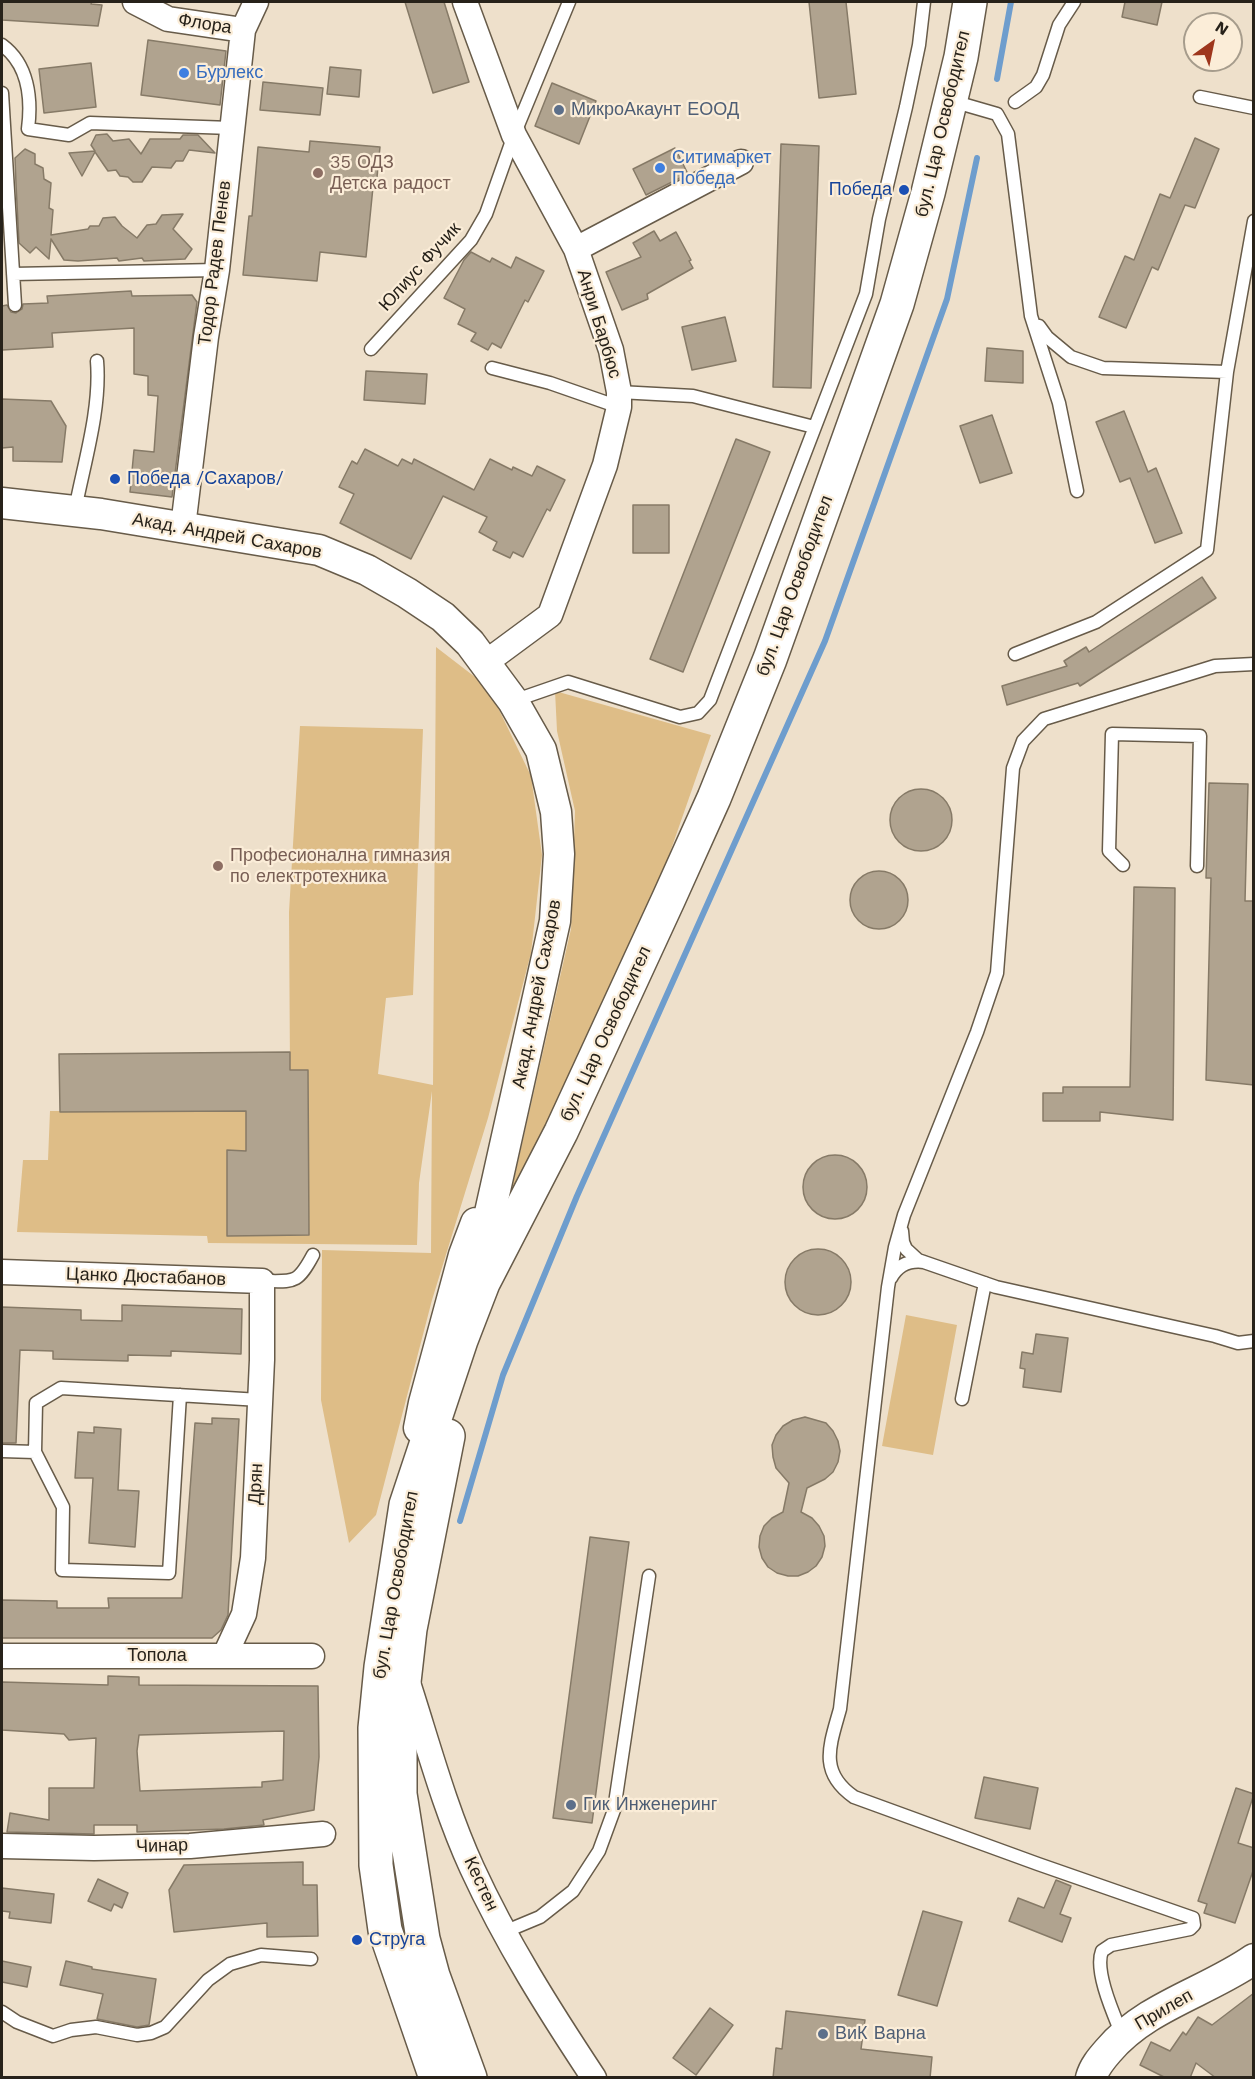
<!DOCTYPE html>
<html>
<head>
<meta charset="utf-8">
<style>
	body { margin:0 }
	#map { position:relative; width:1255px; height:2079px; overflow:hidden; background:#eee0cb; font-family:"Work Sans",sans-serif }
	canvas { display:block }
	.frame { position:absolute; inset:0; border:3px solid #27221a; pointer-events:none }
	.north { position:absolute; left:1183px; top:12px; width:60px; height:60px; box-sizing:border-box; background:#fbedd8; border:2px solid #a69c8c; border-radius:50%; rotate:33deg; font-size:16px; font-weight:700; line-height:24px; text-align:center; color:#27221a }
	.north::after { content:''; display:block; margin:auto; width:21px; height:27px; background:#9e361c; clip-path:polygon(50% 0,100% 100%,50% 72%,0 100%) }
</style>
</head>
<body>
<div id="map">
<canvas width="1255" height="2079"></canvas>
<div class="frame"></div>
<div class="north">N</div>
</div>
<script>
const ctx = document.querySelector('canvas').getContext('2d');
ctx.lineJoin = 'round';
function paint(path, color) {
  ctx.fillStyle = color;
  ctx.fill(path, 'evenodd');
}
function strokePath(path, color, width, dash) {
  ctx.strokeStyle = color;
  ctx.lineWidth = width;
  ctx.lineCap = dash ? 'butt' : 'round';
  ctx.setLineDash(dash || []);
  ctx.stroke(path);
}
function drawText(font, color, halo, rows, align = 'center') {
  ctx.font = font + ' "Work Sans",sans-serif';
  ctx.lineWidth = 4.5;
  ctx.setLineDash([]);
  ctx.textBaseline = 'middle';
  ctx.strokeStyle = halo;
  ctx.fillStyle = color;
  for (const [text, x, y, turn = 0] of rows) {
    ctx.save();
    ctx.translate(x, y);
    ctx.rotate((+turn || 0) * Math.PI / 180);
    ctx.textAlign = isNaN(turn) ? turn : align;
    if (halo) ctx.strokeText(text, 0, 0);
    ctx.fillText(text, 0, 0);
    ctx.restore();
  }
}
paint(new Path2D(`
	M436,647L488,687L531,776L542,855L531,953L488,1118L432,1300L376,1515L349,1543L321,1400L322,1250L431,1253L432,1091L419,1183L417,1245L208,1243L207,1236L17,1232L23,1160H48L50,1111H246V1151H227V1236L309,1235L308,1070H290L289,912L300,726L423,729L413,995L386,998L378,1074L433,1085Z
	M555,691L711,735L660,881L504,1223L571,929L575,811L557,731Z
	M906,1315L957,1325L933,1455L882,1446Z`), '#debd87');
strokePath(new Path2D(`
	M997,79L1011,2
	M460,1521L503,1375L577,1196L825,641L947,299L977,158`), '#6e9dcd', 6);
const building = new Path2D(`
	M2,2H92L91,4L102,5L98,26L2,20Z
	M405,2H444L469,82L433,93Z
	M809,2H846L856,94L819,98Z
	M1125,2H1162L1157,25L1122,17Z
	M148,40L226,51L220,105L141,95Z
	M91,63L96,107L44,113L39,69Z
	M330,67L361,70L359,97L327,94Z
	M263,82L323,88L320,115L260,110Z
	M552,83L596,101L579,144L535,126Z
	M107,134L113,141L129,139L141,154L150,139H180L183,135H198L215,153L189,150L183,161H176L171,168L152,167L142,182H133L128,177L120,176L116,170L108,171L95,152L82,176L69,153L95,151L91,145L96,135Z
	M1195,138L1219,149L1195,208L1185,205L1158,270L1152,267L1126,328L1099,317L1125,256L1134,260L1160,194L1170,198Z
	M310,141L380,147L376,187H373L366,257L320,252L317,281L243,275L249,216H252L258,147L309,152Z
	M781,144L819,146L811,388L773,387Z
	M675,148L688,174L646,195L633,169Z
	M25,149L35,154V164L43,168L44,179L51,183L49,208L53,210L51,235L88,229L90,226H99L103,218L115,217L122,226L137,238L147,225L156,224L162,215L183,214L173,229L192,249L185,259L144,261L142,258L119,261L117,258L78,261L64,260L51,239L49,259L36,247L30,253L19,243L16,184L15,158Z
	M654,231L660,241L676,232L691,260L689,261L693,268L647,294L648,299L622,310L606,272L641,257L633,243Z
	M471,252L490,262L492,258L511,268L516,257L544,271L528,302L525,300L501,348L492,343L488,350L471,341L476,333L458,324L465,309L444,298L464,260Z
	M131,291L132,296L192,295L197,302L172,497L130,492L134,450L154,452L158,396L148,395V376L134,374V328L52,333L53,347L2,350V306L7,305L11,312L16,313L22,309L23,304L48,303L47,296Z
	M725,317L736,361L692,370L682,327Z
	M987,348L1023,351V383L985,381Z
	M366,371L427,374L425,404L364,400Z
	M2,399L51,401L66,426L62,462L13,461V447L2,448Z
	M1124,411L1148,472L1156,468L1182,533L1155,543L1130,478L1120,482L1096,422Z
	M992,415L1012,473L980,483L960,426Z
	M736,439L770,452L683,672L650,659Z
	M365,449L398,466L402,459L412,464L414,459L474,490L490,459L512,470L513,467L532,476L537,466L565,480L550,511L547,509L523,557L513,552L510,558L493,550L497,542L479,532L487,517L443,496L411,559L340,523L354,494L339,487L352,461L357,464Z
	M633,505H669V553H633Z
	M1202,577L1216,598L1080,686L1078,683L1007,705L1002,686L1067,666L1064,661L1086,647L1089,652Z
	M1209,783L1248,784L1245,901H1254V1085L1206,1080L1211,878H1206Z
	M890 820a31 31 0 1 1 62 0a31 31 0 1 1-62 0Z
	M850 900a29 29 0 1 1 58 0a29 29 0 1 1-58 0Z
	M1134,887L1175,888L1173,1120L1100,1112V1121H1043V1093H1063V1087H1130Z
	M290,1052V1070H308L309,1235L227,1236V1150L246,1151V1111L60,1112L59,1054Z
	M803 1187a32 32 0 1 1 64 0a32 32 0 1 1-64 0Z
	M785 1282a33 33 0 1 1 66 0a33 33 0 1 1-66 0Z
	M122,1305L242,1309L241,1354L171,1351V1356L128,1355V1361L53,1359V1351L20,1350L16,1443H2V1307L81,1310V1320L122,1321Z
	M1036,1334L1068,1338L1061,1392L1023,1387L1025,1369L1020,1368L1022,1352L1033,1354Z
	M805,1417L826,1423L833,1431L838,1441L840,1451L838,1462L833,1472L825,1479L807,1488L801,1512L812,1518L819,1526L824,1536L825,1546L822,1557L816,1566L808,1572L798,1576H788L777,1573L768,1567L762,1558L759,1547L760,1536L764,1526L772,1518L783,1512L789,1483L776,1468L773,1457L772,1445L776,1435L783,1426L793,1420Z
	M212,1418L239,1419L228,1615L221,1630L212,1638H2V1600L57,1601V1608H109L108,1598H182L195,1423L212,1424Z
	M94,1427L121,1429L118,1490L139,1491L135,1547L89,1543L93,1478H75L78,1432L94,1433Z
	M590,1537L629,1542L592,1823L553,1818Z
	M108,1676L139,1677V1685L318,1686L319,1757L314,1810L263,1820L264,1825L224,1829L137,1832V1825H94V1834L7,1832L10,1813L49,1820V1788H94L96,1738L69,1740L64,1734L2,1730V1682L108,1685ZM284,1731L283,1780L262,1782V1787L140,1791L137,1751L139,1735Z
	M984,1777L1038,1788L1030,1829L975,1818Z
	M1236,1788L1254,1794L1238,1843L1254,1848V1868L1235,1923L1204,1913L1207,1904L1198,1901Z
	M303,1862V1885H317L318,1936L267,1937V1923L174,1932L169,1890L184,1865Z
	M98,1879L128,1893L122,1908L114,1904L111,1911L88,1901Z
	M1056,1880L1071,1886L1060,1914L1071,1918L1062,1942L1009,1921L1018,1898L1044,1908Z
	M2,1888L54,1894L51,1923L9,1918L10,1912L2,1911Z
	M923,1911L962,1922L937,2006L898,1995Z
	M2,1961L31,1967L27,1987L2,1982Z
	M66,1961L92,1967V1969L156,1979L149,2025L137,2027L97,2019L103,1994L60,1985Z
	M1254,1993V2078H1216L1196,2063L1190,2078H1166L1140,2065L1151,2042L1170,2051L1183,2032L1186,2035L1198,2017L1212,2025Z
	M710,2008L733,2025L696,2075L673,2058Z
	M786,2011L865,2020L861,2049L932,2057L930,2078H773L776,2048L782,2049Z`);
paint(building, '#b0a38f');
strokePath(building, '#867a67', 1.5);
const service = new Path2D(`
	M2,45C28,64 32,98 28,129L69,135L90,123L231,128
	M2,93L15,305
	M1200,97L1254,108
	M952,101L997,114L1008,134L1031,316L1059,403L1077,491
	M1015,102L1036,87L1043,75L1059,25L1074,2
	M13,274L217,270
	M1039,326L1047,337L1071,357L1103,368L1227,372
	M371,349L471,240L486,214L514,135L569,2
	M492,368L550,383L619,407
	M619,392L693,396L814,427
	M75,510C84,463 101,409 97,361
	M1015,654L1096,622L1207,550L1227,372L1254,221
	M513,701L568,682L680,717L698,713L710,700L866,294L879,219L906,107L919,45L924,2
	M1123,865L1109,851L1112,734L1200,736L1197,866
	M902,1231L903,1242L906,1249L918,1260L996,1287L1215,1336L1238,1343L1254,1341
	M891,1278C898,1265 909,1260 924,1262
	M262,1281C294,1281 297,1285 313,1255
	M962,1399L985,1283
	M2,1451L35,1452L63,1507L62,1570L169,1573L180,1395
	M35,1452L36,1403L61,1388L260,1400
	M504,1932L540,1917L573,1891L599,1851L614,1810L649,1576
	M2,2012L17,2022L53,2036L71,2030L96,2027L137,2035L151,2033L165,2027L208,1980L230,1964L261,1955L311,1959
	M1122,2035C1114,2015 1094,1971 1102,1951L1111,1945L1190,1929L1194,1925L1193,1918L1038,1864L854,1797C818,1772 830,1745 840,1709L888,1287L895,1247L904,1215L977,1032L997,973L1013,768L1023,741L1044,719L1215,666L1254,664`);
const minor = new Path2D(`
	M135,2L168,19L243,30
	M465,2L514,135L576,249L611,350L619,392V407L605,465L550,615L485,663
	M576,249L741,162
	M183,527L206,337L217,270L243,30L256,2
	M2,1272L262,1281V1360L253,1558L244,1614L225,1655
	M2,1656H312
	M408,1683C428,1745 445,1809 472,1868C506,1942 549,2010 594,2078
	M2,1846L94,1848L190,1846L323,1834`);
const tertiary = new Path2D(`
	M2,503L101,514L319,550L367,570L407,593L443,617L470,643L513,701L541,750L556,812L559,854L555,921L485,1235L483,1285
	M419,1428L424,1403L464,1255L476,1223
	M1091,2078C1094,2067 1101,2059 1108,2051C1146,2006 1207,1992 1254,1959`);
const secondary = new Path2D(`
	M448,1436L410,1629L400,1717V1794L423,1939L433,1976L470,2078
	M436,2078L385,1930L376,1865L375,1728L381,1667L406,1505L461,1340L483,1283L561,1132L669,898L714,798L770,659L897,304L928,193L961,57L970,2`);
strokePath(service, '#675b49', 15);
strokePath(minor, '#675b49', 27);
strokePath(tertiary, '#675b49', 33);
strokePath(secondary, '#675b49', 36);
strokePath(service, '#fff', 12);
strokePath(minor, '#fff', 24);
strokePath(tertiary, '#fff', 30);
strokePath(secondary, '#fff', 33);
for (const [x, y, r, color] of [
	[184,73,6,"#3f7fe0"],
	[559,110,6,"#5c6f8a"],
	[660,168,6,"#3f7fe0"],
	[318,173,6,"#8d6e63"],
	[904,190,6,"#1a4fb4"],
	[115,479,6,"#1a4fb4"],
	[218,866,6,"#8d6e63"],
	[571,1805,6,"#5c6f8a"],
	[357,1940,6,"#1a4fb4"],
	[823,2034,6,"#5c6f8a"]
]) {
  const dot = new Path2D();
  dot.arc(x, y, r, 0, 2 * Math.PI);
  ctx.fillStyle = color;
  ctx.fill(dot);
  strokePath(dot, '#fbedd8', 2);
}
drawText('18px', '#27221a', '#fbedd8', [
	["Флора",205,24,9],
	["бул. Цар Освободител",943,124,-77],
	["Тодор Радев Пенев",215,263,-83],
	["Юлиус Фучик",420,267,-48],
	["Анри Барбюс",599,324,73],
	["Акад. Андрей Сахаров",227,536,10],
	["бул. Цар Освободител",795,586,-70],
	["Акад. Андрей Сахаров",537,994,-79],
	["бул. Цар Освободител",606,1034,-65],
	["Цанко Дюстабанов",146,1277,2],
	["Дрян",256,1484,-87],
	["бул. Цар Освободител",396,1585,-80],
	["Топола",157,1656],
	["Чинар",162,1846,-2],
	["Кестен",481,1884,65],
	["Прилеп",1164,2010,-30]
]);
drawText('18px', '#366cbe', '#fbedd8', [
	["Бурлекс",196,73],
	["Ситимаркет",672,158],
	["Победа",672,179]
], 'left');
drawText('18px', '#4e5e75', '#fbedd8', [
	["МикроАкаунт ЕООД",571,110],
	["Гик Инженеринг",583,1805],
	["ВиК Варна",835,2034]
], 'left');
drawText('18px', '#785e54', '#fbedd8', [
	["35 ОДЗ",330,163],
	["Детска радост",330,184],
	["Професионална гимназия",230,856],
	["по електротехника",230,877]
], 'left');
drawText('18px', '#164399', '#fbedd8', [
	["Победа",892,190,"right"],
	["Победа /Сахаров/",127,479],
	["Струга",369,1940]
], 'left');
</script>
</body>
</html>
